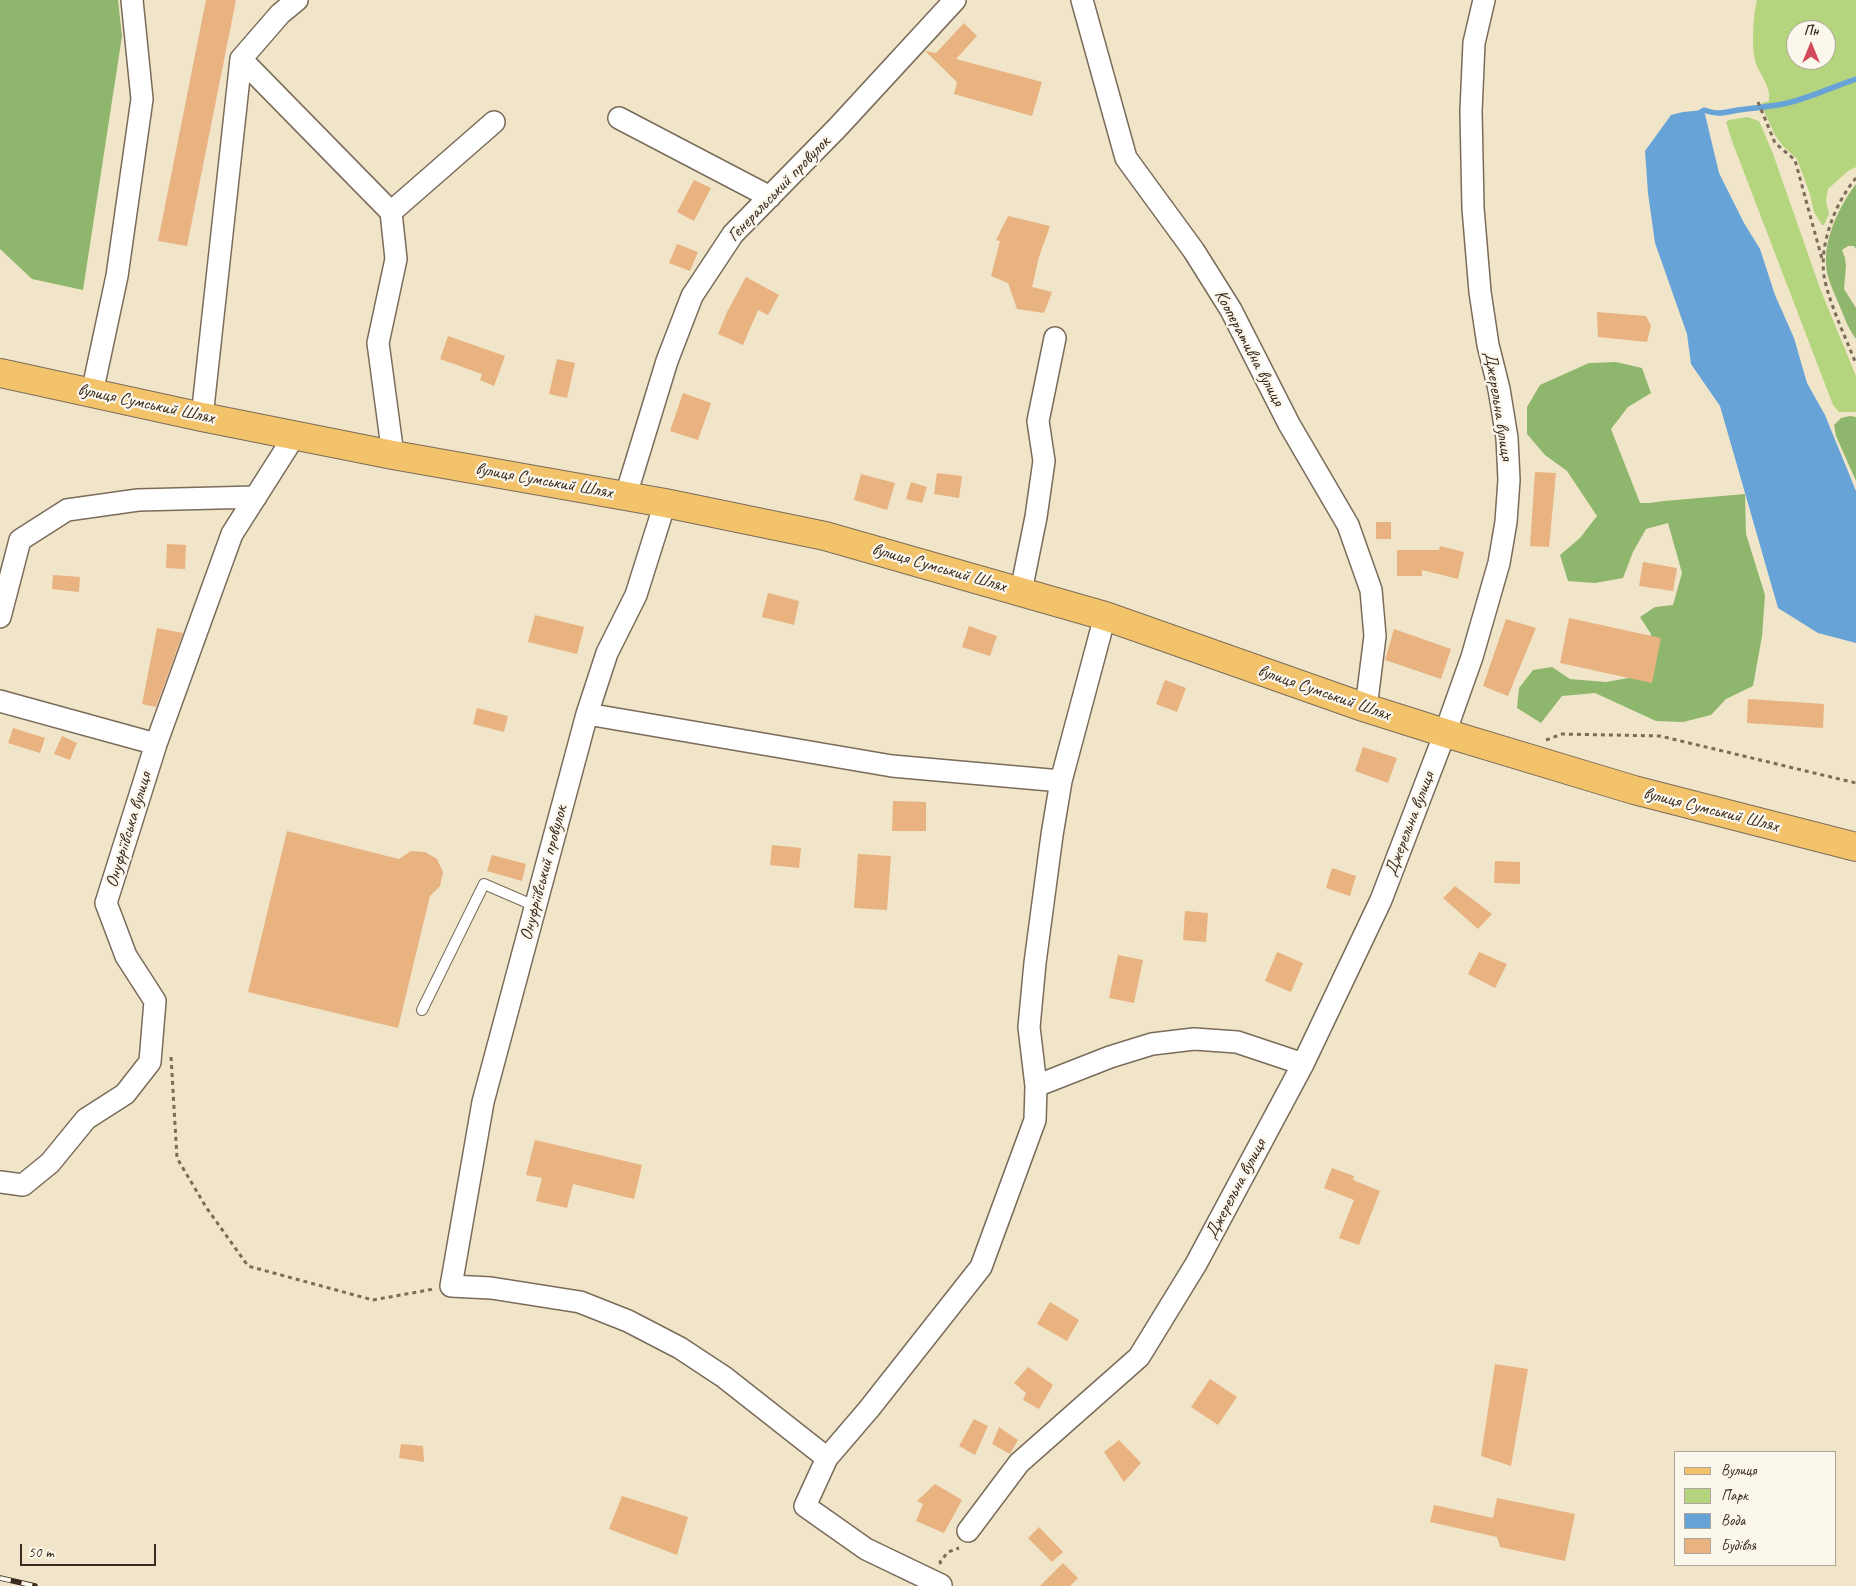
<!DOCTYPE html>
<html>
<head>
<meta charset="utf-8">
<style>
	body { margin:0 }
	#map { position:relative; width:1856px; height:1586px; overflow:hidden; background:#f0e5c8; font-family:Caveat,sans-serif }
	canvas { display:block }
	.legend { position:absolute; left:1674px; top:1451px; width:162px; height:115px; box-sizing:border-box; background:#fbf7ec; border:1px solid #aea59a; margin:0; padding:6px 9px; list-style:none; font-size:15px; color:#3b2a1e }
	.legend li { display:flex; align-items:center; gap:10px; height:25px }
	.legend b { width:25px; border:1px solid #aea59a }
	.north { position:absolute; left:1786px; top:20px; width:50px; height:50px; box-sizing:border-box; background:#fbf7ec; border:1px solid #aea59a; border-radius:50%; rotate:0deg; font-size:14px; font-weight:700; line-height:20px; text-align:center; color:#3b2a1e }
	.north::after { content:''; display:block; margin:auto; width:18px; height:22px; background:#d1495b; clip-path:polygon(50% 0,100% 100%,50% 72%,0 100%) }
	.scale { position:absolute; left:20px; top:1544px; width:136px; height:22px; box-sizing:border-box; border:2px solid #3b2a1e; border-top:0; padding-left:6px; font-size:15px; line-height:18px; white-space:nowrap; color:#3b2a1e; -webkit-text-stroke:4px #fbf7ec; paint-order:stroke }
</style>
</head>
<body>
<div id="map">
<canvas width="1856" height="1586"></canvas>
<ul class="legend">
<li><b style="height:6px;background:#f2c36a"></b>Вулиця</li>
<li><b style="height:14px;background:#b4d57e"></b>Парк</li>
<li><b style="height:14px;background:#68a3d8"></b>Вода</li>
<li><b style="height:14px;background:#e8b281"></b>Будівля</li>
</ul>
<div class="north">Пн</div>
<div class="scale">50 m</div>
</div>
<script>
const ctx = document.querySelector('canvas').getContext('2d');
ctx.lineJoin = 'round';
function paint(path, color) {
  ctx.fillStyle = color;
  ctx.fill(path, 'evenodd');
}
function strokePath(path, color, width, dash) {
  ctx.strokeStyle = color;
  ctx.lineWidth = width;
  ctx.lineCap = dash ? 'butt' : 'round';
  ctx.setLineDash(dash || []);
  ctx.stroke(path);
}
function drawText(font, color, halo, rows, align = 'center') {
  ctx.font = font + ' Caveat,sans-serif';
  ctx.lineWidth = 4.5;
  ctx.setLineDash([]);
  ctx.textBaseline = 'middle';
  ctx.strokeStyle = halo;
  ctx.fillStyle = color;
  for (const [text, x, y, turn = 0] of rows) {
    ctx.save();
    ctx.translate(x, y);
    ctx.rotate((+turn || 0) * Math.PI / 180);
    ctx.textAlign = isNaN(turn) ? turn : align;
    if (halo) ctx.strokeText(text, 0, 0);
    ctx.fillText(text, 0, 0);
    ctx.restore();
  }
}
paint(new Path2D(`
	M1757,0H1856V167L1848,171L1828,189L1826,201L1829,214L1824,225H1822L1814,212L1810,194L1797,159L1783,146L1775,135L1763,109L1762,103L1769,101C1771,87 1761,76 1756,64C1751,48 1753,16 1757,0ZM1796,30H1826V60H1796Z
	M1747,117L1759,121L1772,151L1821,291L1856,376V412H1839L1833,405L1732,141L1726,122L1729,120Z`), '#b4d57e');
paint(new Path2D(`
	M0,0H118L122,36L83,290L32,279L0,249Z
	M1856,184V249L1854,246H1848L1842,250L1845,258L1846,266L1844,289L1856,308V339C1847,326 1846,321 1840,307C1835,294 1826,278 1826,263C1825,236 1840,205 1856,184Z
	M1616,362L1642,368L1651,393L1628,407L1611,429L1640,503H1649L1664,501L1745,494L1746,534L1765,595L1762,636L1753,686L1726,699L1711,715L1683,722L1656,721L1595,693L1562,696L1541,723L1517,708L1519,688L1533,670L1552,667L1570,679L1606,682L1640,676L1651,634L1640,617L1655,607L1673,605L1682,573L1668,523L1646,529L1633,552L1623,578L1595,583L1568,581L1560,555L1580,538L1597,516L1567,471L1545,455L1527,434V407L1540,385L1589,363Z
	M1850,416L1856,417V481L1836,436L1834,425L1841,418Z`), '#8fb66d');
paint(new Path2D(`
	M1704,110L1719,173L1744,223L1760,249L1775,295L1794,338L1807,383L1825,415L1856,491V643L1818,633L1778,608L1720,406L1691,364L1687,334L1655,243L1648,193L1645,151L1671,115L1683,112Z`), '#68a3d8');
strokePath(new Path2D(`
	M1698,114L1704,110C1719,115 1723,113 1738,110C1753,108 1768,107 1783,104C1808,99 1832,87 1856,79`), '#68a3d8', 5.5);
paint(new Path2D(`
	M206,0H236L187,246L158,241Z
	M964,23L977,36L956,59L1042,82L1032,116L954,94L957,82L925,51L936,53Z
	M694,180L711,188L694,221L677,212Z
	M1008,216L1050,226L1039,257L1032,287L1052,292L1044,313L1017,309L1008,283L991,276L1000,241L996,240Z
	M677,244L698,252L690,271L669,263Z
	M746,277L779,295L768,315L758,310L743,345L718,334L727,312Z
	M1597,312L1646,316L1651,326L1647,342L1598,337Z
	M448,336L505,356L494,386L480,380L482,374L440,359Z
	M557,359L575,363L567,398L549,394Z
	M683,393L711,403L698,440L670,431Z
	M1535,472L1556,473L1549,547L1530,546Z
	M937,473L962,476L959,498L934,494Z
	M861,474L895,483L887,510L854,500Z
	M911,482L927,487L922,503L906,499Z
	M1376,522H1391V539H1376Z
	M167,544L186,545L185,569L166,568Z
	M1440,546L1464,552L1458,579L1422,570V576H1397V550H1439Z
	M1643,562L1677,568L1673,591L1639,586Z
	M53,575L80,577L79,592L52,589Z
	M768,593L799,601L794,625L762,617Z
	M535,615L584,627L577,654L528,642Z
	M1569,618L1661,638L1652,683L1560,663Z
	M1506,619L1536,628L1508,696L1483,686Z
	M969,626L997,636L990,656L962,647Z
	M157,628L183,633L156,707L142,704Z
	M1394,629L1451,649L1441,679L1385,660Z
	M1165,680L1186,688L1177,712L1156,704Z
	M1748,699L1824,704L1823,728L1747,723Z
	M477,708L508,716L504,732L473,724Z
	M13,728L45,738L40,753L8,743Z
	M62,736L77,743L70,760L54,754Z
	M1363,747L1397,758L1388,783L1355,771Z
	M893,801L926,802V831H892Z
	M287,831L399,859L411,851L425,852L437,859L443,872L440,886L430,896L398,1028L248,992Z
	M772,845L801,848L799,868L770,865Z
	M858,854L891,856L887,910L854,908Z
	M492,855L526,864L522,881L487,871Z
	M1495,861L1520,862V884L1494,883Z
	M1332,868L1356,876L1350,896L1326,888Z
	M1455,886L1492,914L1478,929L1443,898Z
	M1185,911L1208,913L1206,942L1183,940Z
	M1277,952L1303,963L1291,992L1265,981Z
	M1479,952L1507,964L1495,988L1468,974Z
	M1118,955L1143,960L1134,1003L1109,998Z
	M535,1140L642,1165L634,1199L573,1184L567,1208L536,1201L542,1178L526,1175Z
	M1332,1168L1354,1176L1353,1180L1380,1191L1359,1245L1339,1238L1354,1200L1324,1188Z
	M1050,1302L1079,1320L1067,1341L1037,1324Z
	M1495,1364L1528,1369L1511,1466L1481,1456Z
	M1028,1367L1053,1385L1039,1409L1023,1400L1026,1393L1014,1383Z
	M1210,1379L1237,1397L1218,1425L1191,1407Z
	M974,1419L988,1426L975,1455L959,1446Z
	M999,1427L1018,1440L1010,1454L992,1444Z
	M1119,1440L1141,1463L1124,1482L1104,1452Z
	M401,1444L423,1446L424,1462L399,1458Z
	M935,1484L962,1500L944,1533L916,1521L923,1504L917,1501Z
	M622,1496L688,1517L677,1555L609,1529Z
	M1497,1498L1575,1514L1565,1561L1500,1547L1497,1537L1430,1522L1434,1505L1493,1518Z
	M1039,1527L1063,1552L1052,1562L1028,1538Z
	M1063,1563L1078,1578L1070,1586H1040Z`), '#e8b281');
const service = new Path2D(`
	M422,1010L484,884L535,906`);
const minor = new Path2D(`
	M1082,0L1126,158L1194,251L1231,310L1289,424L1348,525L1371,590L1375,636L1366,708
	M241,59L391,212L396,259L378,343L393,455
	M241,59L280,14L297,0
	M619,118L770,197
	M391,212L494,122
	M92,393L117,276L142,99L132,0
	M202,417L241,59
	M626,495L667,361L692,296L733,234L838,127L955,0
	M665,503L636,595L607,653L587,714L483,1102L451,1286L491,1288L580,1302L628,1321L680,1348L724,1377L827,1458
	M1021,591L1036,517L1044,461L1038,421L1055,338
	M0,617L20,540L67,510L138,500L256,497
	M0,701L156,744L232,534L295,435
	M587,714L892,766L1061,781
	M1036,1086L1110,1057L1152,1044L1194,1039L1237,1042L1303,1064
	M0,1182L23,1185L50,1163L86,1119L125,1094L150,1062L155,1001L126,956L106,903L156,744
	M968,1531L1019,1463L1139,1357L1196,1264L1303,1064L1381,900L1445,733L1472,657L1499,563L1506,522L1509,480L1507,438L1499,389L1488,345L1480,292L1473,208L1471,111L1474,43L1484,0
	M941,1585L866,1549L805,1506L827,1458L869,1409L981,1267L1035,1120L1036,1086L1029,1027L1035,963L1052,835L1061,781L1105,616`);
const primary = new Path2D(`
	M0,373L202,417L393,455L665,503L825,536L1105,616L1366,708L1445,733L1634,790L1856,847`);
strokePath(service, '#7a6b5a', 12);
strokePath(minor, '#7a6b5a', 24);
strokePath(primary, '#7a6b5a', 30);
strokePath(new Path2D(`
	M1758,102L1775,143L1795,160L1822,259
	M1856,178C1834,204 1816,251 1826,285C1833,312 1846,338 1856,364
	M1546,740L1562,734L1660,736L1856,783
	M171,1057L177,1158L206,1207L248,1266L373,1300L434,1289
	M941,1564L940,1562L948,1552L959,1548`), '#7a6b5a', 3, [4, 4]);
strokePath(service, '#fff', 10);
strokePath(minor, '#fff', 21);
strokePath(primary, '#f2c36a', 28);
const rail = new Path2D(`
	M0,1578L35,1586`);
strokePath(rail, '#3b2a1e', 5.5);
strokePath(rail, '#fbf7ec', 4, [11]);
drawText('18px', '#3b2a1e', '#fbf7ec', [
	["Генеральський провулок",779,189,-46],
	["Кооперативна вулиця",1249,348,62],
	["вулиця Сумський Шлях",146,404,12],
	["Джерельна вулиця",1498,406,81],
	["вулиця Сумський Шлях",544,481,10],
	["вулиця Сумський Шлях",939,568,16],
	["вулиця Сумський Шлях",1324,693,19],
	["вулиця Сумський Шлях",1711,810,14],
	["Джерельна вулиця",1410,824,-69],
	["Онуфріївська вулиця",129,830,-73],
	["Онуфріївський провулок",544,873,-75],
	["Джерельна вулиця",1236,1189,-62]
]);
</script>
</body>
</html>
